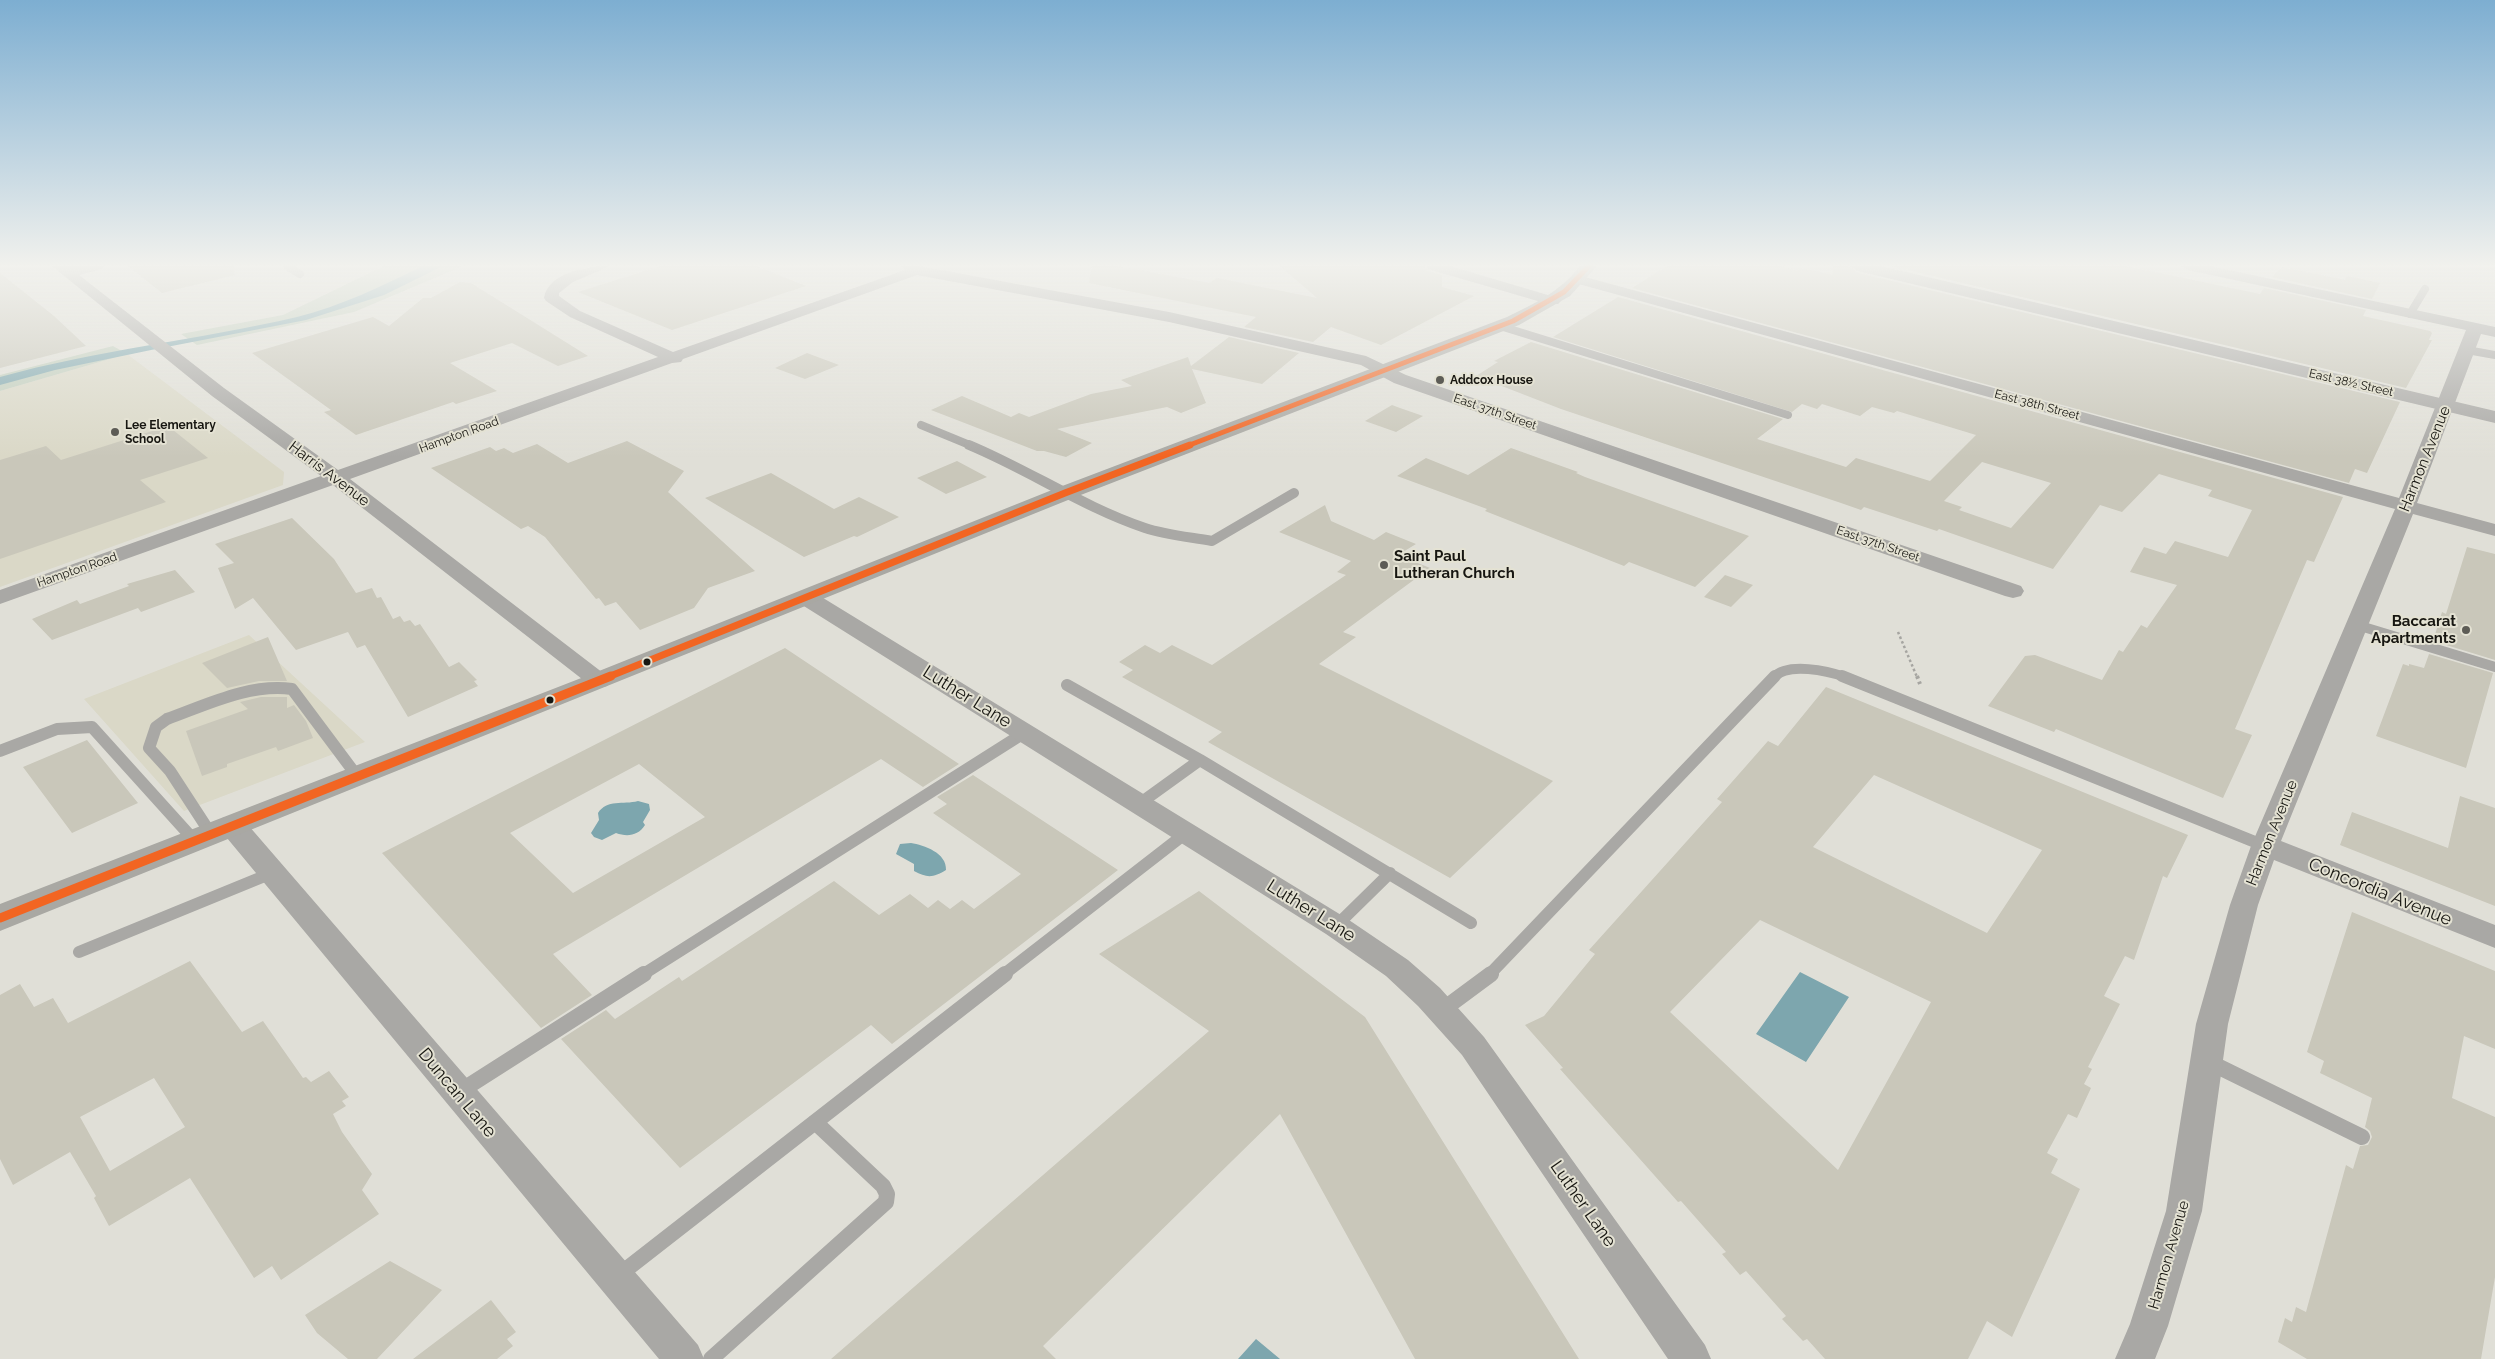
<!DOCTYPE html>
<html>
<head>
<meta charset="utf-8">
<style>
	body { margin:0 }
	canvas { display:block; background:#e0dfd7 }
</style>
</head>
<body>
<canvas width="2495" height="1359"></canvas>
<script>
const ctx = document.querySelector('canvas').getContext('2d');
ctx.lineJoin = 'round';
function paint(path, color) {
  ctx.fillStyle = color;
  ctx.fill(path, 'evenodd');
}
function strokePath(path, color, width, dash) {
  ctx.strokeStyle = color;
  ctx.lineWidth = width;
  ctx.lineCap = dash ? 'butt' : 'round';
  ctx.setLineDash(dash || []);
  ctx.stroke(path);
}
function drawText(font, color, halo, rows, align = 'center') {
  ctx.font = font + ' Raleway,sans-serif';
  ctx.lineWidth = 4;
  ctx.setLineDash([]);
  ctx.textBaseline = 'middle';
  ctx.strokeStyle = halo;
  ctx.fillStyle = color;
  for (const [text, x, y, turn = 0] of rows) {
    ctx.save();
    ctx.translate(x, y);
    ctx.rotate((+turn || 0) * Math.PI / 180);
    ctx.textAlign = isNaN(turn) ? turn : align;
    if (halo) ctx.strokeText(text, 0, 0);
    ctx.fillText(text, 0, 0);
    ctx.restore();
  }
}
paint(new Path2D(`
	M127,354L284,472L283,485L0,587V391Z
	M249,635L365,742L184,811L84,699Z`), '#dad8c7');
paint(new Path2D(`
	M384,266H463L354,312L197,345L181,334L283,315Z
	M113,346L127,354L0,391V375Z`), '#c0cdbc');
paint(new Path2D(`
	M423,266H443L384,295L306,320L151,350L55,370L0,385V377C97,350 198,340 297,317C341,306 382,286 423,266Z
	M638,801L649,804L650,810L643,822L645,825C638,836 627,837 616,833L602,840L594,837L591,833L599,820L598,813C607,799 623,805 638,801Z
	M911,843C924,845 947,853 946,870C933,878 927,878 914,871V864L896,854L900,844Z
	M1800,972L1849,997L1806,1062L1756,1034Z
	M1256,1339L1280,1359H1238Z`), '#7da6ae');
paint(new Path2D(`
	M128,266H234L235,275L162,293Z
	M661,266H756L806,286L672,330L578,292Z
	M1092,266H1117L1209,283L1217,278L1317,298L1280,266H1424L1427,271L1442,275V287L1474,296L1381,345L1331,327L1313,342L1244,327L1256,317L1089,283Z
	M1667,266H1781L1799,271L1803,268L1832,275L1833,266H1848L1858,273L2400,402L2367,473L2355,469L2349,483L1632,288Z
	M1891,266H2126L2260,294L2264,288L2366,310L2363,316L2430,331L2432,333L2429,340H2432L2406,388Z
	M2282,267L2345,280L2347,276L2380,283L2372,299L2272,277Z
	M0,273L54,316L86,346L0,368Z
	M460,282L471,283L588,356L558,366L512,343L450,363L497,391L456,404L453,402L356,435L324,412L331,410L252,353L373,317L389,326L423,298H431Z
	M1618,297L2343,497L2314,562L2307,560L2235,729L2252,735L2223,798L2056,729L2054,732L1988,706L2025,656L2035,655L2102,680L2119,650L2123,652L2141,625L2147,628L2177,585L2130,572L2144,547L2166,554L2175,541L2228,557L2252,510L2208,496L2212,490L2159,474L2122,512L2100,505L2053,569L1939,529L1937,531L1864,507L1861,510L1841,503L1561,409L1476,376L1498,362L1494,361L1531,342L1783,419L1757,439L1846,467L1856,458L1930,481L1976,435L1897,411L1894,413L1872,407L1860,416L1822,404L1817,409L1802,404L1792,412L1553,337ZM1982,462L2051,483L2011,528L1959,510L1962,507L1944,501Z
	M1229,337L1299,353L1262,384L1192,369L1206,403L1181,413L1167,407L1057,429L1092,443L1066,457L1044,451H1037L931,410L962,396L1011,417L1019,413L1029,417L1091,394L1132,386L1121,380L1188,357L1191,366Z
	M807,353L839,365L805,379L775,368Z
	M1392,405L1400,408L1423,416L1396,432L1365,421Z
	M168,426L208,458L140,480L166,502L0,559V460L46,446L61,460Z
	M627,441L684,471L668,492L755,571L708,588L694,608L640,630L616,602L605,606L599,598L596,599L545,537L528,526L521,529L431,468L490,447L496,451L504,448L513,453L537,444L568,463Z
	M1511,448L1578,472L1576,473L1585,477L1749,536L1695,587L1629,562L1624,566L1485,511L1487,509L1397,476L1426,458L1468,475Z
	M957,461L987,477L946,494L917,478Z
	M771,473L834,509L859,497L899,517L857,537L854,536L804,557L705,498Z
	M1325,505L1331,521L1374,540L1386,532L1416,544L1398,555L1430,568L1343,632L1356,637L1319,664L1553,781L1450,878L1208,742L1222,732L1122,677L1133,670L1119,662L1145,645L1160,653L1172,645L1212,665L1346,575L1337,572L1351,561L1279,532Z
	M292,518L334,559L356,593L372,588L377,598L381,597L393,619L400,616L404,622L410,620L415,626L420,624L449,667L459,662L477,680L474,681L478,686L408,717L365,645L357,648L348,632L296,650L253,598L235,609L218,568L234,563L215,544Z
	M2467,547L2495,554V660L2433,641L2442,612L2446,614Z
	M175,570L195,592L141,612L138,608L52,640L32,619L77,600L80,604L129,586L127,584Z
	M1725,575L1753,585L1731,607L1704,597Z
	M268,637L287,681H259L227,688L202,663Z
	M785,648L959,764L923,787L881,759L553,954L592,995L541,1028L382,853ZM639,764L705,817L573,893L510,833Z
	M2429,654L2493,673L2466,768L2376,736L2403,664L2409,666V664L2424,668Z
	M1826,687L2188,835L2167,878L2163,876L2134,960L2125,956L2104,996L2120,1004L2088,1067L2092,1069L2084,1084L2091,1088L2077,1118L2068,1114L2047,1153L2058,1159L2051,1173L2080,1189L2012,1337L1987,1321L1968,1359H1825L1807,1339L1803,1341L1782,1319L1786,1316L1746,1271L1740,1275L1722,1254L1726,1252L1681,1201L1678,1202L1560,1069L1563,1068L1525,1025L1544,1016L1595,954L1589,950L1722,802L1717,799L1768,741L1778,746ZM1874,775L2042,850L1987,933L1813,847ZM1760,920L1931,1002L1838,1170L1670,1012Z
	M261,697H287V708L294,705L306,721L313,738L278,751L276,747L227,764V767L202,776L186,731L248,709L240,702Z
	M87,740L138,803L72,833L23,767Z
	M973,775L1118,870L892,1044L871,1025L680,1168L561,1039L606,1010L615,1019L679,977L682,981L834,881L879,915L910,894L928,908L938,900L950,909L962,900L974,909L1021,874L933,813L947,804L937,797Z
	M2460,796L2495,808V906L2340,845L2352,812L2448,848Z
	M1199,891L1365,1017L1579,1359H1415L1280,1114L1043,1346L1056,1359H831L1209,1031L1099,954Z
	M2352,912L2495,971V1049L2464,1036L2452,1098L2495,1117V1277L2481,1359H2307L2278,1342L2285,1318L2292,1322L2296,1307L2306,1312L2346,1165L2353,1169L2360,1146L2368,1145L2372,1137L2370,1131L2365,1127L2372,1098L2320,1073L2324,1061L2307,1052Z
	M190,961L242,1032L263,1021L303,1078L306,1077L311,1082L329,1071L349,1097L342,1101L346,1106L333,1114L342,1132L372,1174L362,1190L379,1214L281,1280L272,1266L254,1278L190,1178L109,1226L94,1198L96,1196L70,1152L13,1185L0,1159V995L20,984L34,1007L53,998L68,1023ZM154,1078L185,1127L110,1171L80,1117Z
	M390,1261L442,1290L377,1359H348L317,1333L305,1315Z
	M491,1300L516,1332L507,1339L513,1346L497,1359H413Z`), '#c9c7ba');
strokePath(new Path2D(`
	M1898,632L1917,677`), '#a6a5a1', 2.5, [2.5, 2.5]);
strokePath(new Path2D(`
	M1917,676L1920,684`), '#a6a5a1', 4, [3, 3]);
strokePath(new Path2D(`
	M287,266L300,274
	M2410,314L2425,289
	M1500,326L1788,415
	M2467,350L2495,355
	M921,425L972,446`), '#a9a8a5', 8);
strokePath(new Path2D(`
	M969,445C1029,470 1083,507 1145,528C1166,535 1190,537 1212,541L1294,493
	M2357,625L2495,667
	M1774,677C1788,662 1828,671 1845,677`), '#a9a8a5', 10);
strokePath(new Path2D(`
	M1842,676L2265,846
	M1067,685L1200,760L1471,923
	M0,751L57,729L92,727L194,840
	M1139,804L1200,760
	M211,834L170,771L149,748L156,727L167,719C206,705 250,683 292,689L357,776
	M1336,926L1390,873
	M79,952L272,873
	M642,975L1024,733
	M1003,975L1186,833
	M1489,975L1775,676`), '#a9a8a5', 12);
strokePath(new Path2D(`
	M1441,1011L1491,974
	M2209,1062L2362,1137
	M459,1092L644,974
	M619,1275L1005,974
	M711,1359L886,1202L887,1194L883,1186L815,1122`), '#a9a8a5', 16);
paint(new Path2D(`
	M52,266H104L102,269L79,275L224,388L338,470L658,357L570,317L546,301L544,298C548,272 589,266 610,266L573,282L559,293V296L580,311L673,352L905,270L901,266H919L1169,312L1366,356L1406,375L2021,586L2024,591L2021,596L2013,598L2005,596L1394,383L1361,365L1169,322L917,275L683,359L681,362L672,363L350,479L607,676L611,681L607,686L599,688L591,686L333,485L0,604V590L321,476L212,396Z
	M1426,266H1450L1558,298L1561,301L1558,304H1548L1428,269Z
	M2181,266H2210L2495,327V337L2481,334L2417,503L2495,524V536L2413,514L2281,841L2495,925V948L2274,860L2258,905L2228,1024L2202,1211L2168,1326L2155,1359H2115L2130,1324L2166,1211L2196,1024L2230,905L2251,846L2395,509L1575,283L1573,280L1575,277H1585L2399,498L2466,330L2188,270Z
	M807,591L815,593L1346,918L1408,960L1440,988L1484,1037L1705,1345L1711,1359H1668L1462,1055L1418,1006L1386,976L1326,934L799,603L796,598L799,593Z
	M232,816L242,818L698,1345L704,1359H659L222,832L218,825L222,818Z`), '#a9a8a5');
paint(new Path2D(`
	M1850,266H1881L2495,411V423L1858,271Z`), '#a9a8a5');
paint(new Path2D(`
	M1580,266H1597L1570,296L1519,325L1073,498L0,931V904L589,675L1057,488L1507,317C1534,304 1561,291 1580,266Z`), '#a9a8a3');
strokePath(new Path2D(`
	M1187,446L1513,321L1564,292L1589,266`), '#f26522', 5);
strokePath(new Path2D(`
	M608,677L1065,493L1190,445`), '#f26522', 7);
strokePath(new Path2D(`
	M0,918L611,676`), '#f26522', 9);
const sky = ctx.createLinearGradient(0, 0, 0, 457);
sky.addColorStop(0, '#7daed1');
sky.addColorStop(0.58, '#f1f1ed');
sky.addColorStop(1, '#f1f1ed00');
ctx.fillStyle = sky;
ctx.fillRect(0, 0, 2495, 457);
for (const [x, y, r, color] of [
	[1440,380,5,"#5d5c56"],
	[115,432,5,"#5d5c56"],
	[1384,565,5,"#5d5c56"],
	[2466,630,5,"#5d5c56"],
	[647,662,4.5,"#171611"],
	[550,700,4.5,"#171611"]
]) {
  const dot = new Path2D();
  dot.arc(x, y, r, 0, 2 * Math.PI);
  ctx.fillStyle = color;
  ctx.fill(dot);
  strokePath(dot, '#e4e2d3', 2);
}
drawText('bold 12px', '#171611', '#e4e2d3', [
	["Addcox House",1450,380],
	["Lee Elementary",125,425],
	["School",125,439]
], 'left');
drawText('12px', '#171611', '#e4e2d3', [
	["East 38½ Street",2351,383,13],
	["East 38th Street",2037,405,15],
	["East 37th Street",1495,412,19],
	["Hampton Road",459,435,-20],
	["East 37th Street",1878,544,19],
	["Hampton Road",77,570,-19]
]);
drawText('15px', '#171611', '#e4e2d3', [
	["Harmon Avenue",2425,459,-68],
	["Harris Avenue",329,474,37],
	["Harmon Avenue",2272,833,-68],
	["Harmon Avenue",2169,1255,-74]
]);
drawText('bold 15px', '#171611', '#e4e2d3', [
	["Saint Paul",1394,556],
	["Lutheran Church",1394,573],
	["Baccarat",2456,621,"right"],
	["Apartments",2456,638,"right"]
], 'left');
drawText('18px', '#171611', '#e4e2d3', [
	["Luther Lane",967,697,32],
	["Concordia Avenue",2380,892,22],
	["Luther Lane",1311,911,32],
	["Duncan Lane",457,1093,50],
	["Luther Lane",1583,1204,55]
]);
</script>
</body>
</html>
